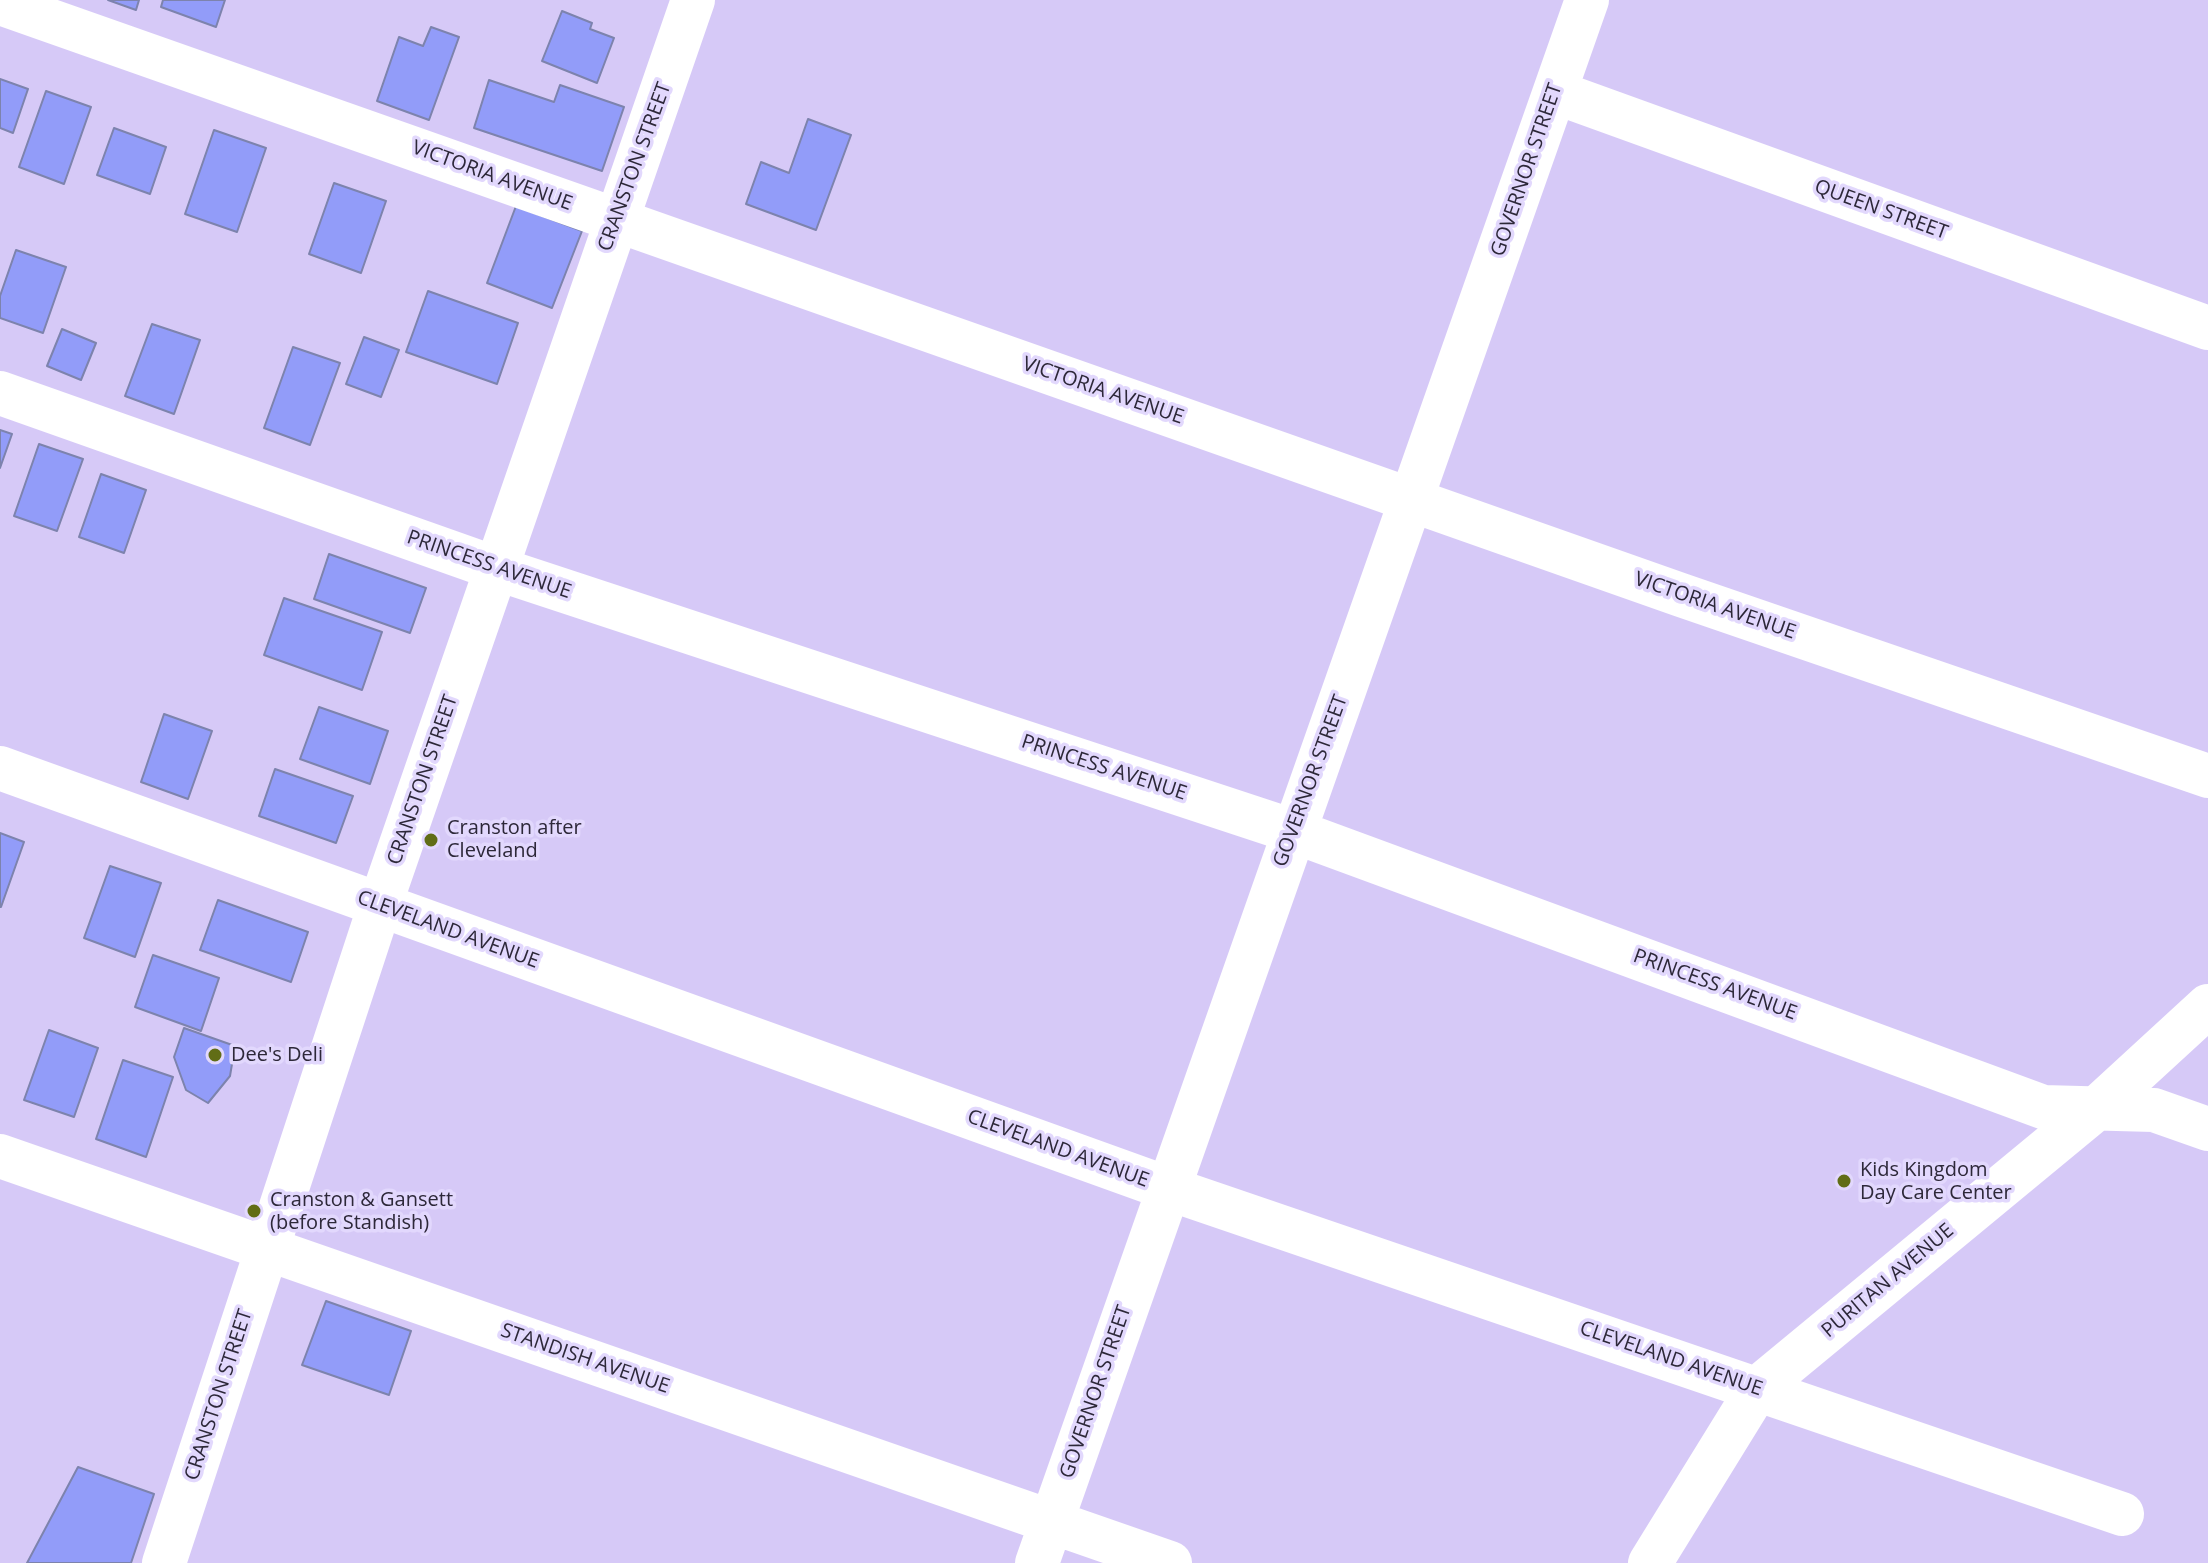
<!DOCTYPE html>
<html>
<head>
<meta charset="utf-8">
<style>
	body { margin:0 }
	canvas { display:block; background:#d6c9f7 }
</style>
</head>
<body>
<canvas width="2208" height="1563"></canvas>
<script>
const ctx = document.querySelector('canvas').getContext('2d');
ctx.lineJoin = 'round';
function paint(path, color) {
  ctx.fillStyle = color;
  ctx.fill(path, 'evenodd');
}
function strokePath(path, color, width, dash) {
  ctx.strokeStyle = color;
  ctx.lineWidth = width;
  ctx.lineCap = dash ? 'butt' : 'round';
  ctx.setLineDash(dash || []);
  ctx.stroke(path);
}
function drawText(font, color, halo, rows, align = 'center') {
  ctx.font = font + ' "Open Sans",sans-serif';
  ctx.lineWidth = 7;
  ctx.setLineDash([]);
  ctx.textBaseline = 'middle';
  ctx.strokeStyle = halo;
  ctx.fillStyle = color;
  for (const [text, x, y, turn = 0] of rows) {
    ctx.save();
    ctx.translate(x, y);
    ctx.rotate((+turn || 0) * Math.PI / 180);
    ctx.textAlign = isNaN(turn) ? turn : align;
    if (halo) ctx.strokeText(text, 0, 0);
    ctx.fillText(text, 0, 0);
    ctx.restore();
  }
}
const building = new Path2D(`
	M108,0H139L136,10Z
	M163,0H225L216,27L161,7Z
	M562,11L592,23L590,29L614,38L597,83L542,61Z
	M431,27L459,37L429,120L377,101L399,37L423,46Z
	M0,79L28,89L13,133L0,128Z
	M489,80L554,102L560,85L624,107L602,171L474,128Z
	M46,91L91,107L64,184L19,167Z
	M808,119L851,135L816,230L746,204L761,162L789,173Z
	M114,128L166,147L150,194L97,175Z
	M214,130L266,148L237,232L185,214Z
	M334,183L386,201L361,273L309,254Z
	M516,206L582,231L552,308L487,283Z
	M16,250L66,267L43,333L0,318V296Z
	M428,291L518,323L497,384L406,352Z
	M152,324L200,340L174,414L125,396Z
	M62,329L96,343L81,380L47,366Z
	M364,337L399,350L381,397L346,384Z
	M293,347L340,363L310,445L264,428Z
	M0,430L12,434L0,468Z
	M39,444L83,459L57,531L14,516Z
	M101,474L146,490L124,553L79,537Z
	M329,554L426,588L410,633L314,599Z
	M284,598L382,632L362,690L264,655Z
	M319,707L388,731L370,784L300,759Z
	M164,714L212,731L188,799L141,782Z
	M275,769L353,796L336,843L259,816Z
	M0,833L24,842L1,907H0Z
	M110,866L161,883L135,957L84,938Z
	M218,900L308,932L291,982L200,950Z
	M153,955L219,978L201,1031L135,1007Z
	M184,1028L235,1046L230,1076L208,1103L186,1090L174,1057Z
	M49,1030L98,1048L74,1117L24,1100Z
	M123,1060L173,1077L146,1157L96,1139Z
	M326,1301L411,1331L389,1395L302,1365Z
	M78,1467L154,1494L131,1563H27Z`);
paint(building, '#929cf9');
strokePath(building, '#7d83ad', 2);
strokePath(new Path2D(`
	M0,3L1681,595L2208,776
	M1555,92L2208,328
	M0,393L495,568L1293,831L2043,1107L2154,1110L2208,1129
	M0,768L1167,1188L2122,1514
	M0,1156L1170,1563
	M1037,1563L1587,0
	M1650,1563L1758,1388L2097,1108L2208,1006`), '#fff', 44);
strokePath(new Path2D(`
	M164,1563L380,905L693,0`), '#fff', 44);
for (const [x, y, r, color] of [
	[431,840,8,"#616d16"],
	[215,1055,8,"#616d16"],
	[1844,1181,8,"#616d16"],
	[254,1211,8,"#616d16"]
]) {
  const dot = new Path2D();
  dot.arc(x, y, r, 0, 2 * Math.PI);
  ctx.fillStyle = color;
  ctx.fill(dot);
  strokePath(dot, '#e2d8fd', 3);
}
drawText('20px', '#2d2839', '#e2d8fd', [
	["CRANSTON STREET",635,167,-70],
	["GOVERNOR STREET",1527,170,-71],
	["VICTORIA AVENUE",492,176,20],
	["QUEEN STREET",1881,210,20],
	["VICTORIA AVENUE",1103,391,19],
	["PRINCESS AVENUE",489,565,19],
	["VICTORIA AVENUE",1715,606,19],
	["PRINCESS AVENUE",1104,768,18],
	["CRANSTON STREET",423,780,-71],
	["GOVERNOR STREET",1311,781,-70],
	["CLEVELAND AVENUE",448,930,20],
	["PRINCESS AVENUE",1715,985,20],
	["CLEVELAND AVENUE",1058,1149,20],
	["PURITAN AVENUE",1888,1281,-40],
	["STANDISH AVENUE",585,1359,19],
	["CLEVELAND AVENUE",1671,1359,19],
	["GOVERNOR STREET",1096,1392,-71],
	["CRANSTON STREET",219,1395,-72]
]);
drawText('20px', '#2d2839', '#e2d8fd', [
	["Cranston after",447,828],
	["Cleveland",447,851],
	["Dee's Deli",231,1055],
	["Kids Kingdom",1860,1170],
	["Day Care Center",1860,1193],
	["Cranston & Gansett",270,1200],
	["(before Standish)",270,1223]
], 'left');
</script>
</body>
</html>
